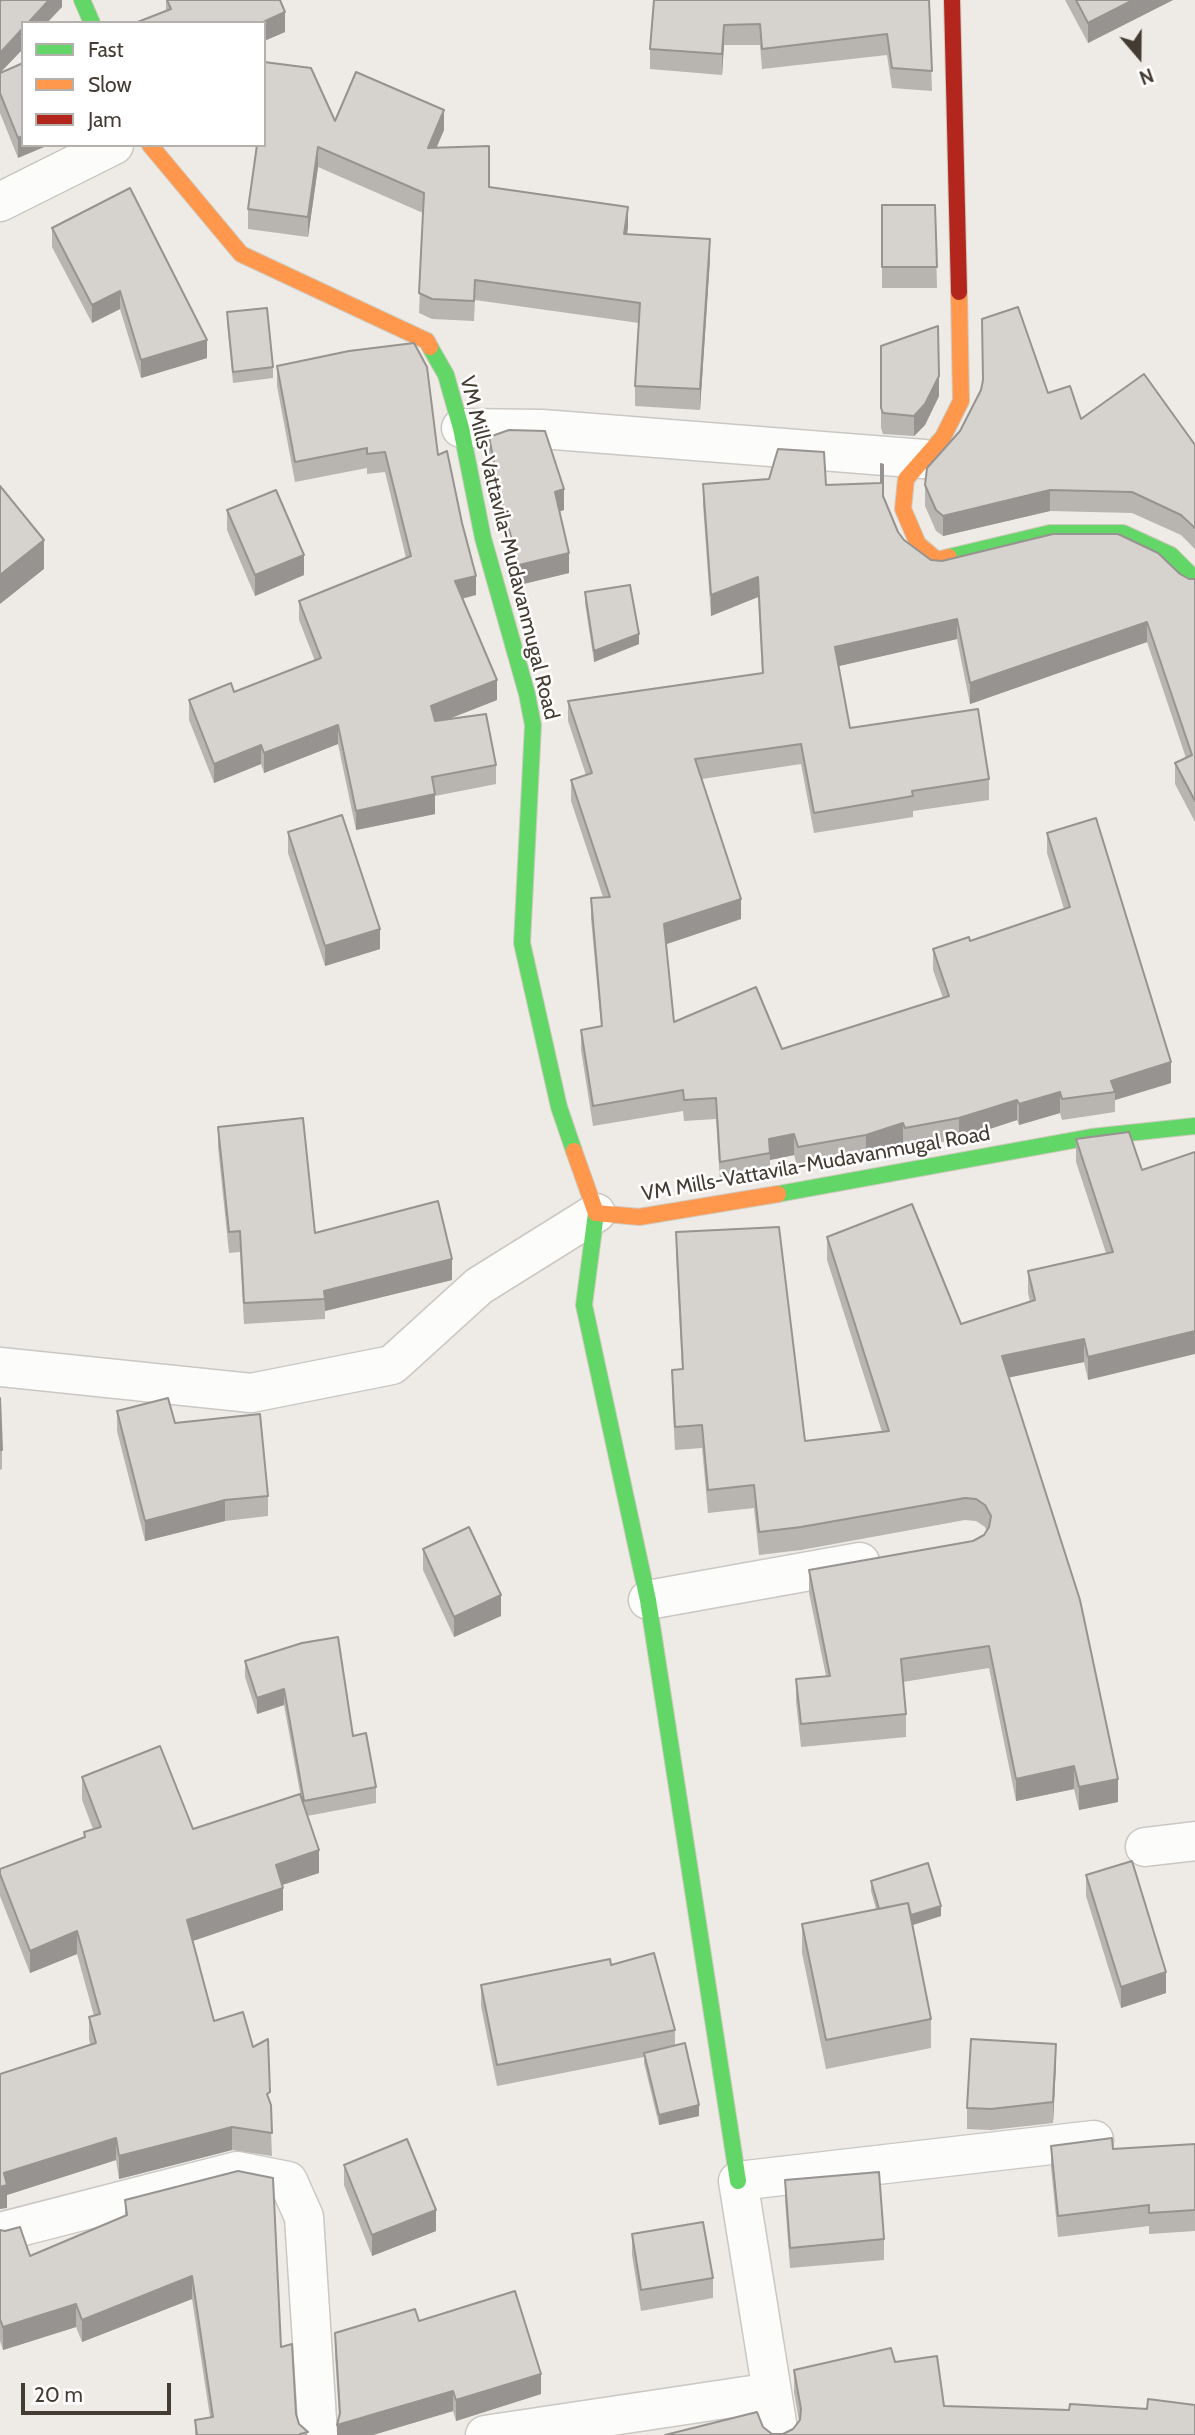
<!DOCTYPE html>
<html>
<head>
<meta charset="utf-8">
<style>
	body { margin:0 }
	#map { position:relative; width:1195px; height:2435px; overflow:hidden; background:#eeebe6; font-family:Cabin,sans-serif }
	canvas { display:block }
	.legend { position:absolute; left:21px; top:21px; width:245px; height:126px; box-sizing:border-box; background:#fff; border:2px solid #b4b1ad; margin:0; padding:9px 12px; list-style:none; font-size:21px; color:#443c32 }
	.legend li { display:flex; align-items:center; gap:14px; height:35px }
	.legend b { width:35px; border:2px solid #b4b1ad }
	.north { position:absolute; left:1104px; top:21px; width:70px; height:70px; -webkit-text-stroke:5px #fff; paint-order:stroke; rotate:160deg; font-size:19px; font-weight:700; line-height:28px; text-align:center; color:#443c32 }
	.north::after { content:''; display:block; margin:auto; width:24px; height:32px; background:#443c32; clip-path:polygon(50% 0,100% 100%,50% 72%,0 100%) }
	.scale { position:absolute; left:21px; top:2383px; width:150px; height:32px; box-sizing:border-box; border:4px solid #443c32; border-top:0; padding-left:9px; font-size:21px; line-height:24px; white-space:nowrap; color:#443c32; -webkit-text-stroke:5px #fff; paint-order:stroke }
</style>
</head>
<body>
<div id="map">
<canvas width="1195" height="2435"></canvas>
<ul class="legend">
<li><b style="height:9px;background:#63d668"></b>Fast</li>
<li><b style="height:9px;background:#ff974d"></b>Slow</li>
<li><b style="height:9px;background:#b3261e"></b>Jam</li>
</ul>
<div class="north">N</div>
<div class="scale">20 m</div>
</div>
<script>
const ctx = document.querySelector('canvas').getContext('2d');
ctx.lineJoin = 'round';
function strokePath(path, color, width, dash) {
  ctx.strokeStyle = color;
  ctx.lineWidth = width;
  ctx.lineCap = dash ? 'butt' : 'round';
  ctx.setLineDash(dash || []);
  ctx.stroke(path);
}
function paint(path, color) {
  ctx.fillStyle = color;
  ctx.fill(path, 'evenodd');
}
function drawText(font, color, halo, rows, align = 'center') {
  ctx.font = font + ' Cabin,sans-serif';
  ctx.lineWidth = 5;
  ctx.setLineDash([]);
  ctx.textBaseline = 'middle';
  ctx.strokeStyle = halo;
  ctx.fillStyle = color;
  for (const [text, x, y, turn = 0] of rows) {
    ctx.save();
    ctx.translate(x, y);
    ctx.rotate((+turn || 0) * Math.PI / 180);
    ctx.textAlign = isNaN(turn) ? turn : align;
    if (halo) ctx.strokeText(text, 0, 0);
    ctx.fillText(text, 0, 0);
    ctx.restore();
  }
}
const street = new Path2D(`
	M0,202L114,145
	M461,428L542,429L924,459
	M0,1367L251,1393L392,1365L479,1286L596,1213
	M648,1600L860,1562
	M1145,1847L1195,1841
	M0,2232L237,2171L288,2181L304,2217L318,2435
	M772,2392L738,2181L1094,2140
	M485,2435L772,2392L779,2435`);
const fast = new Path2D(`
	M82,0L92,23
	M430,347L446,375L461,428L483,538L527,694L533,725L522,943L559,1107L574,1151
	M949,557L1050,533H1123L1171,555L1195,579
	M778,1194L1091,1137L1195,1126
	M596,1213L584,1305L648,1600L738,2181`);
const slow = new Path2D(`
	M150,145L241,254L427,341L430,347
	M949,557L937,560L918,544L903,509L906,479L943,437L961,401L959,292
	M574,1151L596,1213L639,1217L778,1194`);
const jam = new Path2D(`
	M952,0L959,292`);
strokePath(street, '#cbc7c2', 41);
strokePath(fast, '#cfcabe', 18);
strokePath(slow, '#cfcabe', 18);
strokePath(jam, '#cfcabe', 18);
strokePath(street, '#fcfcfb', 38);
strokePath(fast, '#63d668', 16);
strokePath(slow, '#ff974d', 16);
strokePath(jam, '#b3261e', 16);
paint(new Path2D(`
	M166,0H280L285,32L264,41V23L166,11Z
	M654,0H929L932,91L892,88L887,55L762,69L760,45H724L722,75L650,69V49Z
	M1065,0H1173L1088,43Z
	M23,63L18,158L0,113V73Z
	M335,121L444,130L436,148L489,187L628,227L627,234L710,259L700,410L635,406V386L639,323L475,300L474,321L432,319L419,313L423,213L318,167L308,237L248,229V209Z
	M882,205H935L937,288H882Z
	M52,228L207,358L141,378L120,309L92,323L52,247Z
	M227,312L273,367V378L233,383L227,323Z
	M881,346L939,396L925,425L914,436L883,434L881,428Z
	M277,366L438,455L476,595L462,599L497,700L448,719L496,765V784L435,796V814L356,830L338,744L264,773L261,764L214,783L189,720V700L234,692L315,661L299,620V601L406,558L385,472L367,474V468L295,482L277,386Z
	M1048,393L1081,419L1195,445V549L1181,535L1132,513L1050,511L943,536L936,531L925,506V485Z
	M489,437L564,510L559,511L569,573L519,585L504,533L489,457Z
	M703,484L826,485L883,497L898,532L904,540L931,560L1180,574L1189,579H1195V822L1175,784V763L1186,758L1147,642L970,704L957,639L838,666L850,728L989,779V800L913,811V817L814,833L801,764L702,779L741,919L666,944L674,1022L782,1049L943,998L933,970V949L970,941L1064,909L1047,853V833L1171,1083L1115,1100V1112L1062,1120L1060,1113L1019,1125L1017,1120L959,1139L905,1149L903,1143L866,1156L798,1168L794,1155L770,1160V1173L720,1182L716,1119L684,1121L683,1111L593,1126L581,1050V1030L601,1026L591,919V898L603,897L571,801V780L586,775L568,721V701L762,673L758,597L711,616L703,505Z
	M227,510L304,575L255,596L227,530Z
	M585,592L639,644L594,662L585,603Z
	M288,832L380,949L325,966L288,853Z
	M218,1127L315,1233L452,1280L325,1311V1319L244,1324L240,1252L229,1253L218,1147Z
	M1076,1139L1142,1170L1088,1380L1084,1362L1009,1377L1118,1802L1079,1810L1074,1789L1016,1801L989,1668L903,1682L906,1714V1737L801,1747L796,1701V1679L826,1676L809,1593V1570L973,1541L984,1535L987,1531L985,1527L976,1521L965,1520L801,1550L759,1555L754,1508L708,1513L702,1448L675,1450L672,1392V1370L682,1369L676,1255V1232L805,1441L882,1432L827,1260V1237L961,1324L1030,1302L1028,1293V1271L1106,1253L1076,1162Z
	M0,1398L2,1450V1469L0,1470Z
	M117,1411L175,1423L268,1496V1516L225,1521L145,1541L117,1431Z
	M423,1549L501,1616L454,1637L423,1570Z
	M245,1661L353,1736L376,1787V1803L307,1816L319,1873L282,1885L283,1910L193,1941L214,2021L270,2103L272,2156L232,2150L119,2179L116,2160L7,2195V2208L0,2074L90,2044L89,2039V2017L94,2016L77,1954L30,1973L0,1896V1869L84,1837V1832L93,1829L82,1800V1777L193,1829L301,1798L284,1705L257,1714L245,1677Z
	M1086,1875L1166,1993L1121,2008L1086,1896Z
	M871,1881L941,1916L913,1925L931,2019V2048L826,2069L802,1953V1924L876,1909L871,1891Z
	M611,1965L675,2030V2045L699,2116L659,2125L644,2063V2057L497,2086L481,2006V1985Z
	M1056,2064L1053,2123L991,2130L967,2129V2108Z
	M1195,2144V2231L1149,2234V2226L1058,2237L1051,2167V2146L1113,2149Z
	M344,2165L436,2231L372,2256L344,2185Z
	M785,2180L884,2239V2260L790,2268L785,2200Z
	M125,2200L281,2347L296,2414L299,2424L308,2435H195V2420L210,2417L192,2299L82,2342L76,2327L3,2350L0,2341V2230L30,2256L125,2216Z
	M632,2234L713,2278V2298L641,2311L632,2255Z
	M419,2321L541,2394L456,2421L453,2411L373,2435H337L339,2417L335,2353V2333Z
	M895,2362L944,2406L1069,2410L1147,2409L1195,2435H665L763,2427L772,2434H783L793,2429L799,2421L794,2392V2370Z`), '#b8b5b0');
paint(new Path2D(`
	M49,0H62V7L47,23H28Z
	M1133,0H1173L1088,43V23Z
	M285,12V32L264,41V23H261Z
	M724,25V45L722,75V54Z
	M23,28V49L0,73V53Z
	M444,110V130L428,168V148Z
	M23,136V145H49L18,158V138Z
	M318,147V167L308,237V217Z
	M628,207V227L624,254V234Z
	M710,239V259L700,410V389Z
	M120,291V309L92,323V305Z
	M207,340V358L141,378V360Z
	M939,376V396L925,425L914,436V416Z
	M564,489V510L555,513V492Z
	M1050,490V511L943,536V516Z
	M44,540V569L0,604V575Z
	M569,553V573L519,585V565Z
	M304,555V575L255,596V575Z
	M476,576V595L455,600V581Z
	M758,577V597L711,616V595Z
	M957,619V639L835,667V647Z
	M1147,622V642L970,704V683Z
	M639,634V644L594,662V651Z
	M497,680V700L431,726V706Z
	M338,725V744L264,773V753Z
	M261,745V764L214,783V764Z
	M435,794V814L356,830V811Z
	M741,899V919L664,945V924Z
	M380,929V949L325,966V946Z
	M1171,1062V1083L1115,1100V1092L1111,1081Z
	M1060,1092V1113L1019,1125V1104Z
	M1017,1100V1120L959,1139V1118Z
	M903,1123V1143L866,1156V1135Z
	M794,1134V1155L770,1160L769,1139Z
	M452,1259V1280L325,1311L324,1291Z
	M1195,1331V1354L1088,1380V1357Z
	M1084,1339V1362L1002,1379V1356Z
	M225,1500V1521L145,1541V1521Z
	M501,1595V1616L454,1637V1617Z
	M284,1689V1705L257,1714V1698Z
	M1074,1766V1789L1016,1801V1779Z
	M1118,1779V1802L1079,1810V1787Z
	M319,1850V1873L276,1887V1865Z
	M283,1888V1910L187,1943V1920Z
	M941,1906V1916L884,1934V1923Z
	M77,1931V1954L30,1973V1951Z
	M1166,1972V1993L1121,2008V1987Z
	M1056,2044V2064L1053,2123V2102Z
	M699,2105V2116L659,2125V2115Z
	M232,2127V2150L119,2179V2156Z
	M116,2138V2160L7,2195V2208L0,2209V2187L4,2173Z
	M436,2210V2231L372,2256V2235Z
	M192,2276V2299L82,2342V2320Z
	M76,2304V2327L3,2350V2327Z
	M541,2374V2394L456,2421V2400Z
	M453,2391V2411L373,2435H337V2425Z`), '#969390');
const building = new Path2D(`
	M2,0H49L28,23H23V28L0,53V1Z
	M167,0H280L285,12L261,23H135L171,9Z
	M654,0H929L932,71L892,68L887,34L762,49L760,24L724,25L722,54L650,49Z
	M1076,0H1133L1088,23Z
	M264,62L311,68L335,121L356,72L444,110L428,148L489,146V187L628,207L624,234L710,239L700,389L635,386L640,303L475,280L474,301L432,299L419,293L424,193L318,147L308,217L248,209L257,145H264Z
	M23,63V136L18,138L0,93V73Z
	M130,188L207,340L141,360L120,291L92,305L52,228Z
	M882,205H935L937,267H882Z
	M1018,307L1048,393L1070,386L1081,419L1144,374L1195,445V528L1181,515L1132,492L1050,490L943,516L936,510L925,485L927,468L960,431L981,390L983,380L982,319Z
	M267,308L273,367L233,372L227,312Z
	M938,326L939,376L925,404L914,416L883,413L881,408V346Z
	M414,343L427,367L438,455L447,451L462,523L476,576L455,581L497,680L431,706L435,721L486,714L496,765L432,777L435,794L356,811L338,725L264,753L261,745L214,764L189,700L231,683L234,692L321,658L299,601L411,556L385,452L367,454V448L295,462L277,366L349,351Z
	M509,430L545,431L564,489L555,492L569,553L519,565L504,512L489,437Z
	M778,449L824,452L826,485L881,483V464L883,465V496L898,532L904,540L931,560L942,561L1053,534H1118L1158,553L1180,574L1189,579H1195V801L1175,763L1192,755L1147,622L970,683L957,619L835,647L850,728L978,709L989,779L912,791L913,796L814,813L801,744L695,759L741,899L664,924L674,1022L756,987L782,1049L949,996L933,949L969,937L970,941L1070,907L1047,833L1096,818L1171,1062L1111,1081L1115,1092L1062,1099L1060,1092L1019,1104L1017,1100L959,1118L905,1128L903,1123L866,1135L798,1147L794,1134L769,1139L770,1153L720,1162L716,1098L684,1100L683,1090L593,1106L581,1030L602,1026L591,898L610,897L571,780L592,773L568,701L763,673L758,577L711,595L703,484L769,479Z
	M0,486L44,540L0,575Z
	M276,490L304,555L255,575L227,510Z
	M630,585L639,634L594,651L585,592Z
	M342,815L380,929L325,946L288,832Z
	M303,1118L315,1233L438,1201L452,1259L324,1291L325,1299L244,1303L240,1231L229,1232L218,1127Z
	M1129,1132L1142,1170L1195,1152V1331L1088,1357L1084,1339L1002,1356L1080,1600L1118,1779L1079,1787L1074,1766L1016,1779L989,1646L901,1659L906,1714L801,1724L796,1679L830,1676L809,1570L973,1541L984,1535L989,1527L991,1516L985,1505L976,1499L965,1498L801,1527L759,1532L754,1485L708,1490L702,1425L675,1427L672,1370L683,1369L676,1232L779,1227L805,1441L889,1431L827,1237L912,1204L961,1324L1035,1300L1028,1271L1113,1252L1076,1139Z
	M0,1398L2,1450H0Z
	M168,1398L175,1423L260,1414L268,1496L225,1500L145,1521L117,1411Z
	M469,1527L501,1595L454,1617L423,1549Z
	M338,1637L353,1736L366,1733L376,1787L304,1801L284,1689L257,1698L245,1661L302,1643Z
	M160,1746L193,1829L300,1794L319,1850L276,1865L283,1888L187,1920L214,2021L243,2012L253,2047L268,2039L270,2092L267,2094L271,2105L272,2133L232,2127L119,2156L116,2138L4,2173L7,2185L0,2187V2074L96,2043L89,2017L100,2014L77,1931L30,1951L0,1874V1869L85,1837L84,1832L101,1827L82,1777Z
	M1132,1861L1166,1972L1121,1987L1086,1875Z
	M928,1863L941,1906L911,1915L908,1903L879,1909L871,1881Z
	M908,1903L931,2019L826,2040L802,1924Z
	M654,1953L675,2030L497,2065L481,1985L610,1959L611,1965Z
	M971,2039L1056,2044L1053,2102L991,2109L967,2108Z
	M685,2043L699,2105L659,2115L644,2053Z
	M1112,2138L1113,2149L1195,2144V2210L1149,2213V2205L1058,2216L1051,2146Z
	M407,2139L436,2210L372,2235L344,2165Z
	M238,2171L273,2178L281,2347L292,2344L296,2414L299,2424L308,2432L300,2434V2435H197L195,2420L213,2417L192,2276L82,2320L76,2304L3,2327L0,2319V2230L5,2231L20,2227L30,2256L127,2215L125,2200Z
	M879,2172L884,2239L790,2248L785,2180Z
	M703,2222L713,2278L641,2290L632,2234Z
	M515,2291L541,2374L456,2400L453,2391L337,2425L340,2413L335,2333L415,2309L419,2321Z
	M891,2348L895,2362L937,2356L944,2406L1069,2410L1070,2404L1147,2409L1148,2399L1195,2405V2435H665L757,2412L763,2427L772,2434H783L793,2429L800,2420L801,2409L794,2370Z`);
paint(building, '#d6d2cd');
strokePath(building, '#969390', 2);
drawText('21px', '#443c32', '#fff', [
	["VM Mills-Vattavila-Mudavanmugal Road",509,548,76],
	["VM Mills-Vattavila-Mudavanmugal Road",816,1164,-10]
]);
</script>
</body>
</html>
